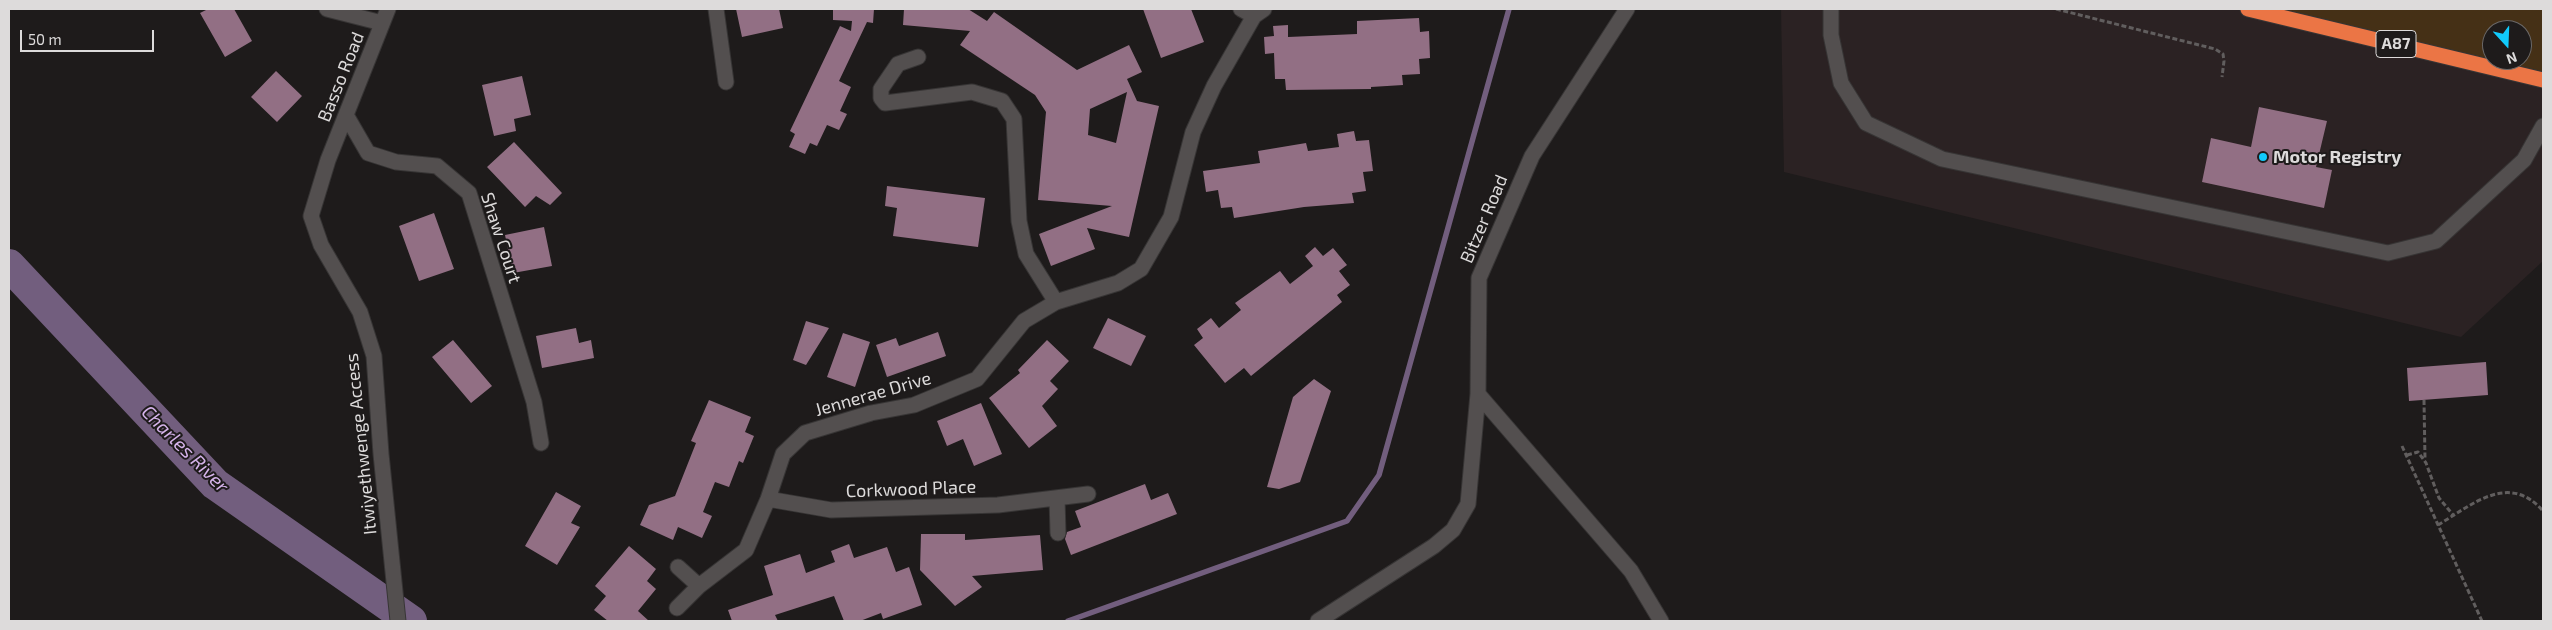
<!DOCTYPE html>
<html>
<head>
<meta charset="utf-8">
<style>
	body { margin:0 }
	#map { position:relative; width:2552px; height:630px; overflow:hidden; background:#1e1b1b; font-family:"Exo 2",sans-serif }
	canvas { display:block }
	.frame { position:absolute; inset:0; border:10px solid #dddbdb; pointer-events:none }
	.north { position:absolute; left:2482px; top:20px; width:50px; height:50px; box-sizing:border-box; background:#1e1b1b; border:1px solid #6a6868; border-radius:50%; rotate:160deg; font-size:14px; font-weight:700; line-height:20px; text-align:center; color:#dddbdb }
	.north::after { content:''; display:block; margin:auto; width:18px; height:22px; background:#11cafb; clip-path:polygon(50% 0,100% 100%,50% 72%,0 100%) }
	.scale { position:absolute; left:20px; top:30px; width:134px; height:22px; box-sizing:border-box; border:2px solid #dddbdb; border-top:0; padding-left:6px; font-size:15px; line-height:18px; white-space:nowrap; color:#dddbdb; -webkit-text-stroke:4px #1e1b1b; paint-order:stroke }
</style>
</head>
<body>
<div id="map">
<canvas width="2552" height="630"></canvas>
<div class="frame"></div>
<div class="north">N</div>
<div class="scale">50 m</div>
</div>
<script>
const ctx = document.querySelector('canvas').getContext('2d');
ctx.lineJoin = 'round';
function paint(path, color) {
  ctx.fillStyle = color;
  ctx.fill(path, 'evenodd');
}
function strokePath(path, color, width, dash) {
  ctx.strokeStyle = color;
  ctx.lineWidth = width;
  ctx.lineCap = dash ? 'butt' : 'round';
  ctx.setLineDash(dash || []);
  ctx.stroke(path);
}
function drawText(font, color, halo, rows, align = 'center') {
  ctx.font = font + ' "Exo 2",sans-serif';
  ctx.lineWidth = 4;
  ctx.setLineDash([]);
  ctx.textBaseline = 'middle';
  ctx.strokeStyle = halo;
  ctx.fillStyle = color;
  for (const [text, x, y, turn = 0] of rows) {
    ctx.save();
    ctx.translate(x, y);
    ctx.rotate((+turn || 0) * Math.PI / 180);
    ctx.textAlign = isNaN(turn) ? turn : align;
    if (halo) ctx.strokeText(text, 0, 0);
    ctx.fillText(text, 0, 0);
    ctx.restore();
  }
}
paint(new Path2D(`
	M1781,9H2248L2543,80V261L2461,337L1784,172Z`), '#2b2223');
paint(new Path2D(`
	M2248,9H2543V80ZM2492,30H2522V60H2492Z`), '#453016');
strokePath(new Path2D(`
	M1068,621L1347,521L1379,475L1509,9`), '#725e7e', 5.5);
strokePath(new Path2D(`
	M9,265L215,484L411,621`), '#725e7e', 32);
paint(new Path2D(`
	M208,9H234L252,41L225,57L200,13Z
	M736,9H779L783,28L742,37Z
	M833,9H874L873,23L867,22L839,81L851,87L840,111L847,114L839,130L827,125L817,146L810,143L805,154L789,147L795,134L790,131L840,26L851,31L852,21L833,20Z
	M904,9H968L987,21L994,12L1077,70L1129,45L1142,72L1127,79L1137,101L1159,106L1129,237L1087,228L1095,249L1051,266L1039,234L1112,206L1038,200L1046,112L1035,95L960,45L970,31L903,25ZM1127,92L1116,143L1088,135L1090,109Z
	M1143,9H1191L1204,42L1161,58Z
	M1419,18L1420,32L1429,31L1430,58L1419,59L1420,74L1402,75L1403,85L1371,87V89L1286,90L1285,79H1275L1274,53L1265,54L1264,37L1274,36L1273,26L1288,25V37L1357,34V21Z
	M276,71L302,96L277,122L251,97Z
	M522,76L531,115L514,119L516,131L494,136L482,85Z
	M2259,107L2327,121L2316,167L2332,170L2324,208L2202,182L2211,138L2251,147Z
	M1354,131L1356,141L1369,140L1373,171L1363,172L1366,191L1352,193L1354,203L1304,207L1234,218L1232,207L1221,208L1218,190L1206,192L1203,171L1260,163L1258,151L1306,143L1308,151L1339,147L1337,134Z
	M514,142L562,193L550,205L536,196L525,207L487,167Z
	M887,186L985,198L978,247L893,236L897,208L885,206Z
	M434,213L454,269L419,281L399,226Z
	M544,227L552,266L513,273L505,235Z
	M1315,247L1323,256L1333,248L1347,265L1339,271L1350,285L1337,295L1342,302L1251,376L1244,368L1225,383L1194,345L1203,338L1197,329L1211,318L1219,328L1241,310L1235,303L1280,271L1290,284L1313,266L1305,256Z
	M1108,318L1146,336L1131,366L1093,348Z
	M806,321L829,328L806,365L793,360Z
	M576,328L579,343L591,340L594,358L542,368L536,336Z
	M938,332L946,356L887,377L876,345L896,338L899,346Z
	M843,333L870,342L855,387L827,377Z
	M453,340L492,386L471,403L432,357Z
	M1047,340L1069,361L1050,381L1058,389L1042,406L1057,426L1029,448L989,398L1020,373L1018,370Z
	M2486,362L2488,395L2409,401L2407,368Z
	M1314,379L1331,391L1300,482L1279,489L1267,487L1293,397Z
	M709,400L751,417L745,432L754,436L743,463L739,461L729,487L715,482L703,512L712,516L702,538L678,527L673,540L640,525L649,505L675,496L696,443L691,441Z
	M981,403L1002,454L974,466L963,439L947,446L937,421Z
	M1145,484L1151,500L1168,493L1177,514L1071,555L1065,539L1067,532L1081,527L1075,511Z
	M556,492L581,506L571,523L580,527L557,565L525,546Z
	M921,534H965V540L1040,535L1043,570L972,576L982,587L955,606L920,570Z
	M849,544L854,558L887,547L896,572L909,567L922,605L883,619L881,613L860,621H844L834,596L775,615L778,621H732L728,610L773,595L764,566L800,554L806,573L835,562L831,551Z
	M629,546L656,569L647,581L656,589L638,611L649,621H608L594,610L606,596L595,586Z`), '#926f84');
const minor = new Path2D(`
	M327,9L382,23
	M388,9L328,160L311,216L321,245L360,312L374,356L381,454L398,621
	M716,9L726,82
	M1241,9L1254,16
	M1831,9V35L1841,83L1866,123L1942,159L2388,253L2436,241L2524,160L2543,126
	M918,57L898,64L881,89V98L885,103L972,92L1002,101L1014,119L1019,221L1026,254L1056,302
	M346,115L368,153L396,162L437,166L469,193L534,402L541,443
	M1478,394L1631,571L1661,621
	M1057,498L1058,533
	M768,499L831,510L998,505L1088,494
	M678,567L699,586
	M677,608L699,586L746,550L768,499L783,454L805,433L871,413L914,405L977,379L1024,321L1056,302L1118,283L1141,269L1171,217L1193,132L1214,86L1254,16L1264,9
	M1318,621L1434,546L1453,530L1468,504L1478,394L1479,278L1532,156L1627,9`);
const highway = new Path2D(`
	M2248,9L2543,80`);
strokePath(minor, '#373535', 17);
strokePath(highway, '#373535', 17);
strokePath(new Path2D(`
	M2056,9L2215,49L2223,54L2224,61L2222,77
	M2424,400L2425,459
	M2402,446L2482,621
	M2407,455L2418,452L2426,463L2439,498L2454,516
	M2438,525C2473,504 2509,472 2543,511`), '#615e5e', 3, [5, 2.5]);
strokePath(minor, '#534f4f', 15);
strokePath(highway, '#eb7545', 15);
for (const [x, y, r, color] of [
	[2263,157,5,"#11cafb"]
]) {
  const dot = new Path2D();
  dot.arc(x, y, r, 0, 2 * Math.PI);
  ctx.fillStyle = color;
  ctx.fill(dot);
  strokePath(dot, '#1e1b1b', 2);
}
for (const [x, y, w] of [
	[2396,44,40]
]) {
  const box = new Path2D();
  box.roundRect(x - w / 2, y - 13.5, w, 27, 4);
  ctx.fillStyle = '#1e1b1b';
  ctx.fill(box);
  strokePath(box, '#dddbdb', 1);
}
drawText('bold 16px', '#dddbdb', null, [
	["A87",2396,44]
]);
drawText('18px', '#dddbdb', '#1e1b1b', [
	["Basso Road",341,77,-68],
	["Bitzer Road",1484,219,-67],
	["Shaw Court",501,238,72],
	["Jennerae Drive",873,394,-16],
	["Itwiyethwenge Access",361,444,-96],
	["Corkwood Place",911,489,-2]
]);
drawText('bold 18px', '#dddbdb', '#1e1b1b', [
	["Motor Registry",2273,157]
], 'left');
drawText('italic 19px', '#d5b3ea', '#1e1b1b', [
	["Charles River",185,449,45]
]);
</script>
</body>
</html>
